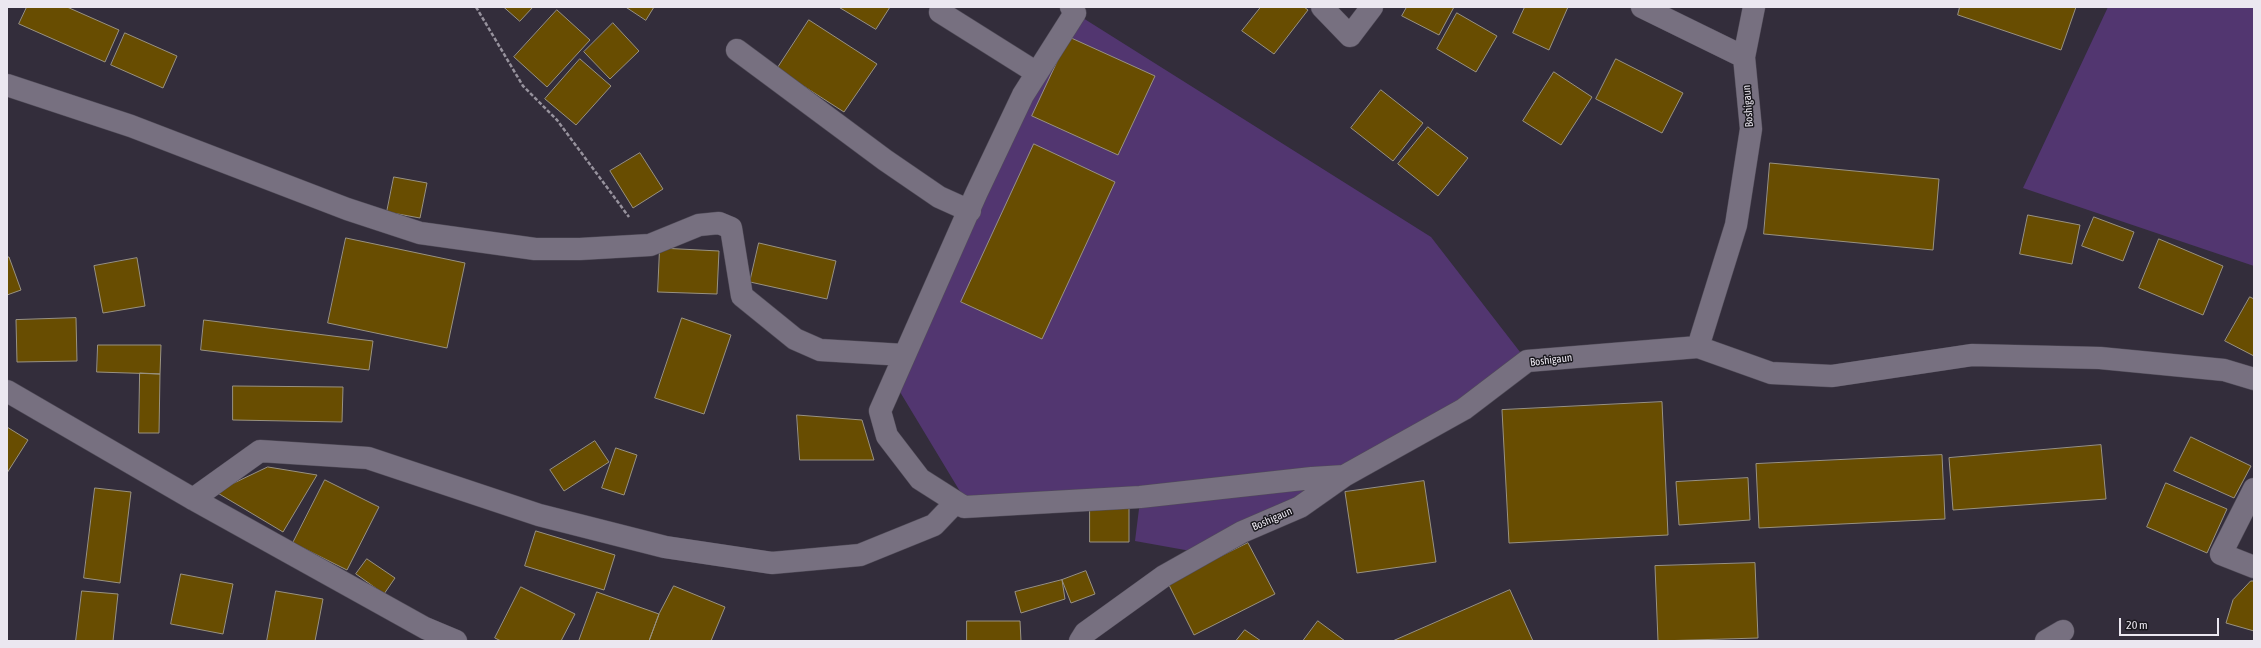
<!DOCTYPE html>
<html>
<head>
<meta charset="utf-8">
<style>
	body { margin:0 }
	#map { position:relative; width:2261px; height:648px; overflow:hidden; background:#332d3b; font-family:"Asap Condensed",sans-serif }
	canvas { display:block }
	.frame { position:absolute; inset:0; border:8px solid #ebe7f0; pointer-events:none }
	.scale { position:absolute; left:2119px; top:618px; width:100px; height:18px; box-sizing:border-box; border:2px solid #ebe7f0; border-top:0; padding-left:5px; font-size:12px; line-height:14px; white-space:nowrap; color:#ebe7f0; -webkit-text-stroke:3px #19171d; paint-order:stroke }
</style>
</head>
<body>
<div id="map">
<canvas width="2261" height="648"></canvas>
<div class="frame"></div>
<div class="scale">20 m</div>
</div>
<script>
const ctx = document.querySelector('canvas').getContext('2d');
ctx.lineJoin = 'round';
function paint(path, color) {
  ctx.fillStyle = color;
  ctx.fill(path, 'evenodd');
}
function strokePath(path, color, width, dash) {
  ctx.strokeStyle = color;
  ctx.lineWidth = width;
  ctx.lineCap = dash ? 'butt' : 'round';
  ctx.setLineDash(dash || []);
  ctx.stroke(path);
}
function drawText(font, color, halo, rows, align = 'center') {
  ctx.font = font + ' "Asap Condensed",sans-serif';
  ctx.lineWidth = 3;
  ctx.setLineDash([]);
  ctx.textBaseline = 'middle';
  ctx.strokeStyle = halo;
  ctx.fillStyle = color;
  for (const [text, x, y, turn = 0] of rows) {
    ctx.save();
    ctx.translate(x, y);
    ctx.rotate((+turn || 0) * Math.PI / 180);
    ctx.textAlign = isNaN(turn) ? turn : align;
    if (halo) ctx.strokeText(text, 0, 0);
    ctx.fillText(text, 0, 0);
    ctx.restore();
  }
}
paint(new Path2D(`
	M2108,7H2254V266L2023,188Z
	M1075,13L1431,237L1527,361L1213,555L1135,541L1140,501L967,503L894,382Z`), '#523670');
const building = new Path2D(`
	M27,7H67L119,30L105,62L19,24Z
	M504,7H533L520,21Z
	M626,7H654L646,20Z
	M839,7H890L876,29Z
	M1261,7H1304L1308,10L1274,54L1242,31Z
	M1407,7H1454L1439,35L1402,16Z
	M1525,7H1568L1549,50L1513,33Z
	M1960,7H2076L2061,50L1958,15Z
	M557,10L590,40L547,87L514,57Z
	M1457,13L1497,36L1476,72L1437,49Z
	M809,20L877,64L844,112L777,69Z
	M613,23L639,51L610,79L584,52Z
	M125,33L177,56L163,88L111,65Z
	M1069,37L1155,76L1118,155L1032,116Z
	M580,59L611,86L576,125L545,99Z
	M1616,59L1683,93L1662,133L1596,99Z
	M1554,72L1592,97L1561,145L1523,121Z
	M1381,90L1423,123L1393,161L1351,128Z
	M1428,127L1468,158L1438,196L1398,164Z
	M1034,144L1115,182L1042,339L961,302Z
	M640,153L663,189L633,208L610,171Z
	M1770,163L1939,179L1933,250L1764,234Z
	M394,177L427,183L420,218L387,212Z
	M2028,215L2080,225L2072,264L2020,254Z
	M2094,217L2134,232L2123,261L2082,246Z
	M346,238L465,263L447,348L328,323Z
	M2159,239L2223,266L2203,315L2139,288Z
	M759,243L836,261L827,299L750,282Z
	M660,248L719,251L717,294L658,292Z
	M7,257H9L21,290L7,295Z
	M137,258L145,306L103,313L94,266Z
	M2250,297L2254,299V356L2225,341Z
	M76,318L77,361L17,362L16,320Z
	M682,318L731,335L704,414L655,398Z
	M204,320L373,341L369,370L201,350Z
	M98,345H161L160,374L97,372Z
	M140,373L160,374L159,433H139Z
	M233,386L343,387L342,422L233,420Z
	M1662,402L1668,535L1509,543L1502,410Z
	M797,415L862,420L874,460H800Z
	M7,427L28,440L7,473Z
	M2191,437L2251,466L2234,498L2174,471Z
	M595,441L609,462L564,491L550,470Z
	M2101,445L2106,499L1953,510L1949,458Z
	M616,448L637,455L624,495L602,488Z
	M1942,455L1945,519L1759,528L1756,464Z
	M268,467L317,475L283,532L216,492Z
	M1748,478L1750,520L1679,525L1676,482Z
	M325,480L379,507L347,570L293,543Z
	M1424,481L1436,562L1357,573L1345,492Z
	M2166,483L2227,509L2207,553L2147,527Z
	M95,488L131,492L120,583L84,578Z
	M1090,504H1129V542H1090Z
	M536,531L615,555L604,590L525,566Z
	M1248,543L1275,594L1194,635L1168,583Z
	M367,559L395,578L384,594L356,574Z
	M1755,563L1758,638L1658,641L1655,566Z
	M1086,571L1095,594L1071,603L1062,580Z
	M181,574L233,584L223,634L171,624Z
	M1062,580L1065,599L1021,613L1015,592Z
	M2251,581H2254V631L2226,623L2233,600Z
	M674,586L725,607L711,641H649L659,614Z
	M521,587L575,614L561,641H501L495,638Z
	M1510,590L1533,641H1393Z
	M82,591L118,594L113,641H76Z
	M276,591L323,599L315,641H267Z
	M597,592L659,614L649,641H579Z
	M967,621H1020L1021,641H967Z
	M1318,621L1345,641H1303Z
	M1245,630L1261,641H1236Z`);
paint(building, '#684d01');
strokePath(building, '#999281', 1);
const minor = new Path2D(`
	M1071,7L1075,13L1023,95L976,194L880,411L887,436L920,479L964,507L1140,497L1312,478L1344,476
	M1322,7L1350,36L1372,7
	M1642,7L1744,57
	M940,12L1037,73
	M737,50L885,160L939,197L970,211
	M7,85L131,126L347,209L420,233L535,249H580L650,245L699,225L719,223L731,228L742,296L795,339L820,350L904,355
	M1698,347L1771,373L1832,376L1972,355L2100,358L2224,370L2254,379
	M7,391L193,499L425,628L456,641
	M2254,489L2221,554L2254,567
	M193,499L260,451L368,458L539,515L665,547L772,563L860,555L934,525L956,502
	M1080,641L1085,633L1164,576L1242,532L1300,507L1344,476L1464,409L1527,361L1698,347L1736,225L1751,129L1744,57L1754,7
	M2046,641L2063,631`);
strokePath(minor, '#514c58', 23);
strokePath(new Path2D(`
	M476,7L523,86L557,120L629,217`), '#97929d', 2.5, [4, 2]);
strokePath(minor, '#777080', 22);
drawText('11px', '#ebe7f0', '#19171d', [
	["Boshigaun",1748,106,-94],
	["Boshigaun",1551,360,-7],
	["Boshigaun",1272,519,-24]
]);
</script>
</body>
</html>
